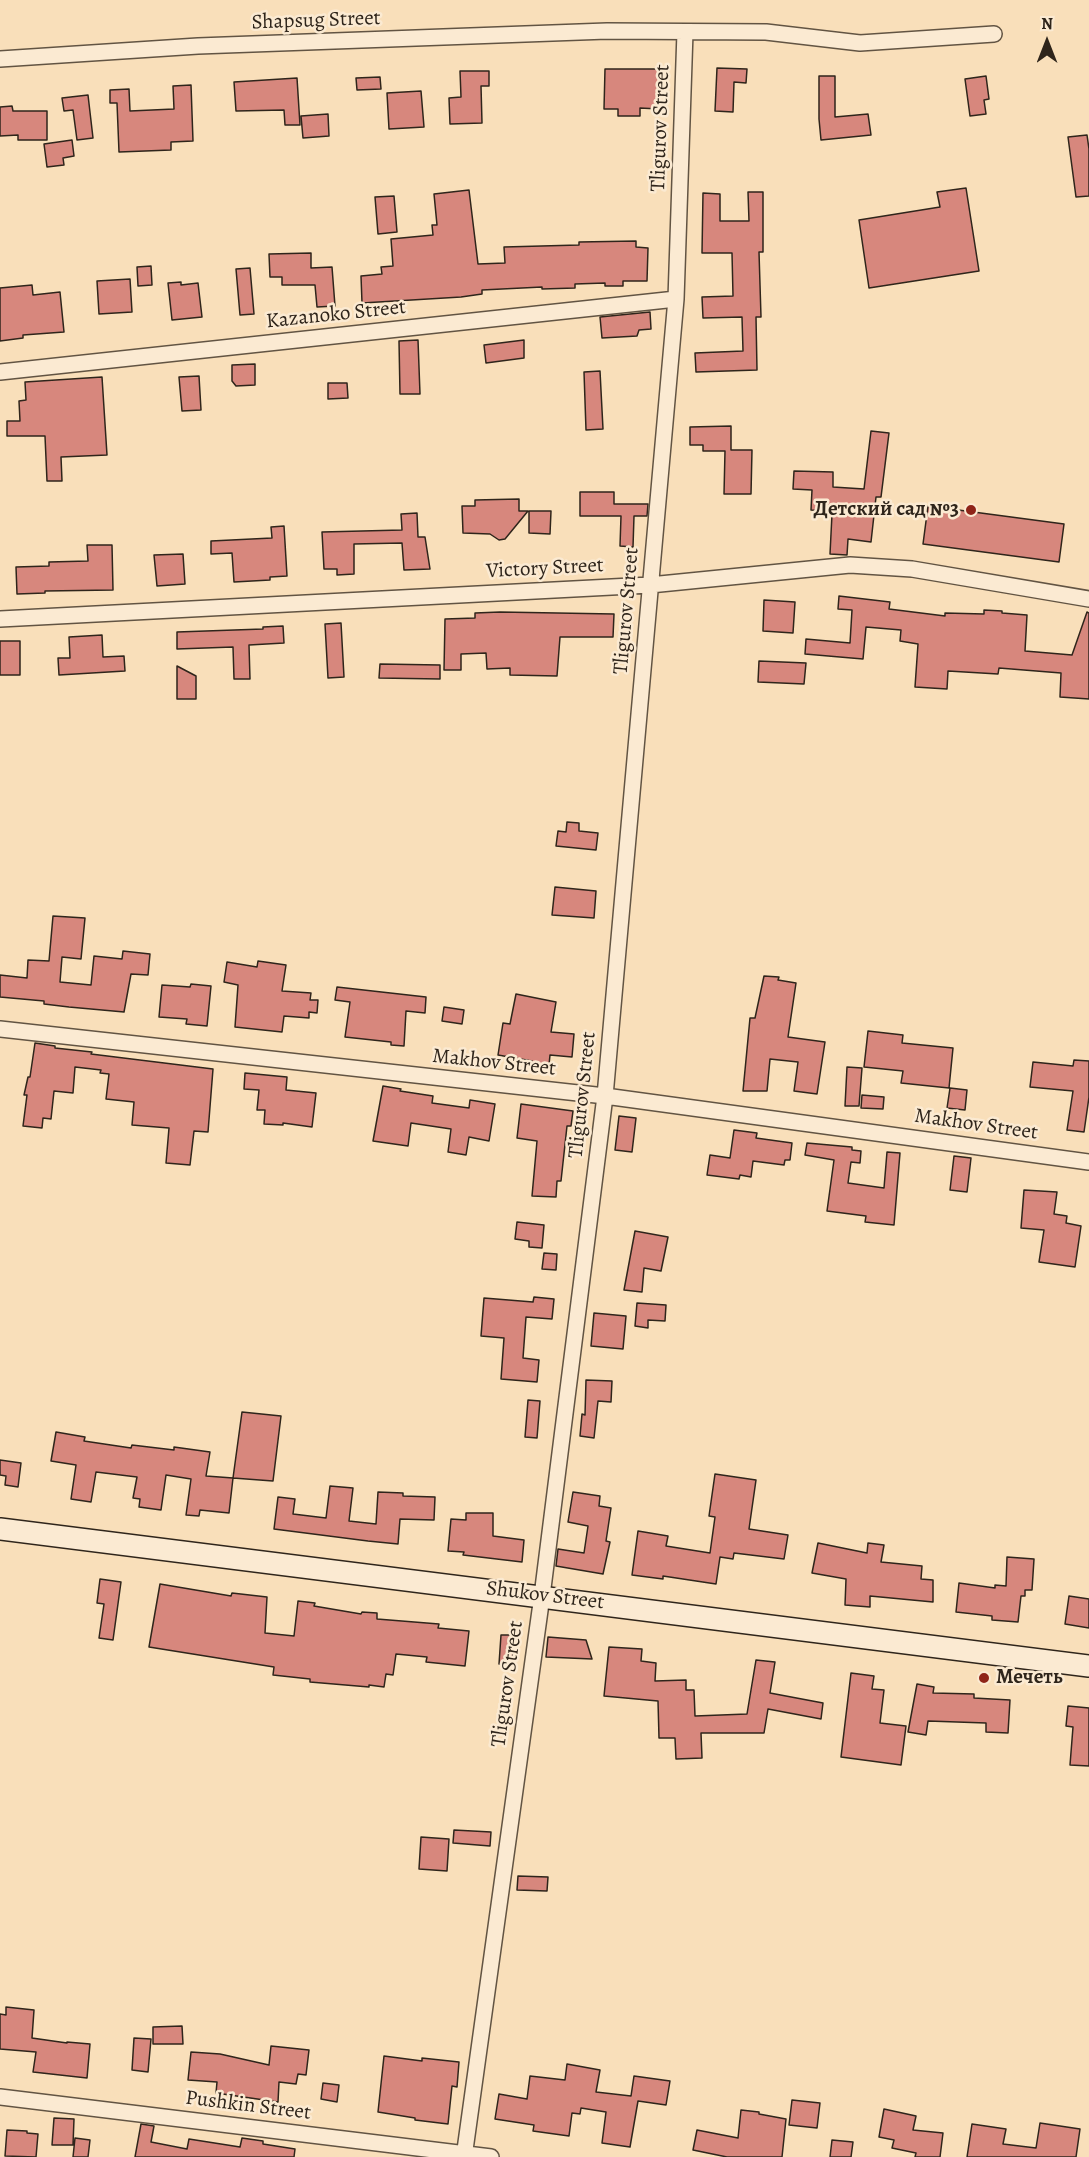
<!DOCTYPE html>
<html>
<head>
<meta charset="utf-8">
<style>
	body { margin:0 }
	#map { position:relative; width:1089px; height:2157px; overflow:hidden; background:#f9dfba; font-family:Alegreya,serif }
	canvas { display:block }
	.north { position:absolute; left:1017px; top:12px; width:60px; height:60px; -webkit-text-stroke:4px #fbead2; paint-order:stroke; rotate:0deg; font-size:16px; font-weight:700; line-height:24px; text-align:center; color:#2f251b }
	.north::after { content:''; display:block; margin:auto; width:21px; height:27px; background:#2f251b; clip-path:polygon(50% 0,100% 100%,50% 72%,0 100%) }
</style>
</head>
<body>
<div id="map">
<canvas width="1089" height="2157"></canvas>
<div class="north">N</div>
</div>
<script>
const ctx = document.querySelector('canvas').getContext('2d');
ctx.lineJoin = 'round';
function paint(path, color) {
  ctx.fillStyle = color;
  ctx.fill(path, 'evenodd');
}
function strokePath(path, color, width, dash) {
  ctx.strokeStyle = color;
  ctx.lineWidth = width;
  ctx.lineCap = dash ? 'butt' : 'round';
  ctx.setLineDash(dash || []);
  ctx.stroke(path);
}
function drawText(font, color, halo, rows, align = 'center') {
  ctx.font = font + ' Alegreya,serif';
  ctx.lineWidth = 5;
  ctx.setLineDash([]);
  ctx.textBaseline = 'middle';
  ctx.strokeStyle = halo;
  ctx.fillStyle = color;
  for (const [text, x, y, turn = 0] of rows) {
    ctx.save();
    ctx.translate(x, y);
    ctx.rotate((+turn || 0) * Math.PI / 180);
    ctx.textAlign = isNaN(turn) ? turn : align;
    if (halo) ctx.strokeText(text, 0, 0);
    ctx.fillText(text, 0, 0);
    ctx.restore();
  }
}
const building = new Path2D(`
	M717,68L747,69L746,83L734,82L733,112L715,111Z
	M605,69H660L659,109L640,108V116H618V109H604Z
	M460,71H489V86H481L482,123L450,124L449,98L461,97Z
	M819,76H835V117L868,114L871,135L821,140L819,119Z
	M986,76L989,99L984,100L986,114L970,116L965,79Z
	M380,77L381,89L357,90L356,78Z
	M297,78L300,125H285L284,110L236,111L234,82Z
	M191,85L193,141L171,142V150L119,152L117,103H110V90L129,89L130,111L174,109L173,86Z
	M421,91L424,127L389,129L387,93Z
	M88,95L93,138L77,140L73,110L64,111L62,98Z
	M12,106L13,111H47V140H18V135L0,136V107Z
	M328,114L329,136L303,138L301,116Z
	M1087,135L1089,149V196L1076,197L1068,137Z
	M72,140L74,156L63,158L64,165L47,167L44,144Z
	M966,188L979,271L869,288L859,220L940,207L937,192Z
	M469,190L478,264L505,263L504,247L579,245V242L636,241V247L648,248L647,281H623V286H605V283L575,284V288L542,289V287L482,290V294L461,297L362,303L361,276L382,274L381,267L393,266L391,239L433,235L432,225H437L434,194Z
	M748,192H763V252H759L761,317H756L757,370L696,372L695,353L743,351L742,317L703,318L702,297L733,296L732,253H702L703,193L720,194V221H749Z
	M394,196L397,232L378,234L375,197Z
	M311,253V268L332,267L335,306L317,307L315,285H282V277H270L269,254Z
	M151,266L152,285L138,286L137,267Z
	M250,268L254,314L240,315L236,269Z
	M130,279L132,312L99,314L97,281Z
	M181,282V285L198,283L202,317L172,320L168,283Z
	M32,285L33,295L60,292L64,332L23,335V338L0,341V288Z
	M650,312L651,329L639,330L637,336L602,338L600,317Z
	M418,340L420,394H400L399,341Z
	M524,340V358L486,363L484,345Z
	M255,364V385L236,386L232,381V365Z
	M600,371L603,429L586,430L584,372Z
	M199,376L201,410L182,411L179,377Z
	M102,377L107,455L61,457L62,481H47L45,436H7V421H20L19,401L26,400L25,382Z
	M328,383H347L348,398L328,399Z
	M731,426V450H752L751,494H724L725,451H703V445H690V427Z
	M871,431L889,433L881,497H876L871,542L848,539L847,555L830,554L832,514H828V511L811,510L812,490L793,489L794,471L833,472V487L864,489Z
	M580,492H614V504H648L647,516H634L633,547L620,546L621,516H580Z
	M519,499V511H528L505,539L499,540L490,534L463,533L462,506H475V500Z
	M928,506L1064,524L1059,562L923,544Z
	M529,511H551L550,534L529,533Z
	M417,513L418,537H425L430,569L404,570L402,543L354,544V574L337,575V569H324L322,532L402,530L401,514Z
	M284,526L287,576L270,577V580L234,582L232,553L211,554V541L272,538L271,527Z
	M87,545H112L113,590L45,591V593L17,594L16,567L49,566V562L88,561Z
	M183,554L185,584L157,586L154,555Z
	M839,596L890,602L889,609L945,616V613L984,614V610L1002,611V613L1027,615L1025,651L1072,655L1087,612L1089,613V699L1060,697L1061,673L999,668L998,674L948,671L947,689L915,687L918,644L900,641L901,630L866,627L863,659L805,654L806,639L850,643L852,610L838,609Z
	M764,600L795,602L793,633L763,631Z
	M500,612L614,614L613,637H560L557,676L510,675V668L487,669L486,653L461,654V670H444L445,619L475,618V613Z
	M341,623L344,677L328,678L325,624Z
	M283,626L284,643L249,645L250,679H234L233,647L177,649V632L263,629V627Z
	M102,635L103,657L124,656L125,671L59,675L58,658H70L69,637Z
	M0,641H20V675H0Z
	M759,661L806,663L804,684L758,682Z
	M380,664L440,665V679L379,678Z
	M177,666L196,676V699H177Z
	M567,822L579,823V831L598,833L596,850L556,846L558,831L566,832Z
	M555,887L596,891L594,918L552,915Z
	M53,916L85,918L81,959L62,957L60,982L91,985L94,956L122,959L123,951L150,954L148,975L131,974L124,1012L69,1007L44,1004V1001L0,997V975L27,978L28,960L49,961Z
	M258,961L286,965L282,991L311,993L310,1000H318L317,1013L309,1012V1018L284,1016L282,1032L235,1027L238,985L224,982L227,962L257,967Z
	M764,976L779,977L778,980L796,983L788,1037L825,1042L817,1094L794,1091L798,1062L770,1059L767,1091H743L750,1018H755Z
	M191,984L211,986L207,1026L186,1024L187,1019L159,1017L162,985L190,987Z
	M337,987L426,997L425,1013L406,1011L404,1046L391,1045V1042L345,1037L350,1002L335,1000Z
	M516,994L556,1002L551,1032L574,1034L572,1057L550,1055L549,1065L532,1064V1061L498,1055L503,1023L510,1024Z
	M444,1007L464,1010L462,1024L442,1021Z
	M868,1031L903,1035L902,1043L953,1048L949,1088L901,1083L903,1071L864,1067Z
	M35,1043L55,1046V1048L92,1052L91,1054L213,1069L208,1132L194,1131L190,1165L166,1163L169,1128L132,1125L134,1102L106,1099L109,1074L100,1073L101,1070L75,1067L73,1093L54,1091L51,1119L43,1118L42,1128L23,1126L27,1095H24L28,1077H30Z
	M1074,1060L1089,1061V1097L1084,1132L1067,1130L1073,1091L1030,1087L1033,1062L1073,1066Z
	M847,1067L862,1068L859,1106H845Z
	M245,1073L287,1077L286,1090L316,1093L312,1127L283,1123V1125L264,1124L265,1110H257L259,1090L244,1089Z
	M383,1086L401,1089L400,1091L433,1096L432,1103L469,1108L470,1100L495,1104L489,1141L469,1137L466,1155L448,1152L451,1129L411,1123L408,1146L373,1141Z
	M950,1088L967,1090L965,1110L947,1108Z
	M862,1095L884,1097L883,1109L861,1108Z
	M521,1104L573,1111L571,1126H567L561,1181H557L556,1197L532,1196L537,1141L517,1138Z
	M619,1116L636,1118L632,1152L615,1150Z
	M734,1130L757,1133L756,1138L792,1143L790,1160H785L784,1165L753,1161L751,1177L740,1175L739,1179L707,1175L710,1155L730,1158Z
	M807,1143L852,1147V1150L861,1151L860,1163L851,1162L848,1183L884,1188L887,1152L900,1153L894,1225L865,1222L866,1216L827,1211L834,1160L805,1155Z
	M954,1156L971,1158L967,1192L950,1190Z
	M1024,1190L1057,1192L1054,1214L1067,1216L1066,1223L1081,1226L1075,1267L1039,1262L1044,1230L1021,1228Z
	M517,1222L544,1225L542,1248L529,1247V1241L515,1239Z
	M635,1231L668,1237L661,1271L644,1268L642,1292L624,1290Z
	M544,1253L557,1254L556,1270L542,1269Z
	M534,1297L554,1299L552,1319L526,1317L523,1358L539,1360L537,1382L501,1379L504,1338L481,1336L484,1298L533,1302Z
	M637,1303L666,1305L665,1321L648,1320V1328L635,1326Z
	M594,1313L626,1316L623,1349L591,1346Z
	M586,1380L612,1381L611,1402L598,1401L594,1438L580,1436L582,1414L585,1415Z
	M528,1400L540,1401L537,1438L525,1437Z
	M242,1412L281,1416L273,1481L233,1478Z
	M56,1432L85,1437L84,1441L131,1448L132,1445L174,1450V1447L210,1452L206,1476L233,1478L229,1513L200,1510L199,1516L186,1515L191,1479L166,1475L161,1510L139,1507L140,1499L133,1498L137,1477L96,1472L91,1502L71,1499L76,1465L51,1461Z
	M0,1460L21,1463L18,1487L5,1485L6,1476L0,1475Z
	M715,1474L756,1480L749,1529L788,1535L784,1559L734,1553L733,1559L720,1557L716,1584L663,1576V1579L632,1575L638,1531L668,1536L666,1546L710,1553L715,1517L709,1516Z
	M330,1486L353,1488L349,1521L376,1524L378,1492L403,1493V1496L435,1497L434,1520L400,1519L398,1544L368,1541L274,1529L278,1497L295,1499L293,1514L326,1518Z
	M573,1492L600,1496L599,1506L611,1508L606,1541L610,1542L603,1574L556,1566L558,1549L584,1553L588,1526L568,1522Z
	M466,1513H493V1536L524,1540L522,1562L463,1555L464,1552L448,1551L451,1519L466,1520Z
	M818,1543L867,1553L868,1543L884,1545L881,1562L922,1566L921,1579L933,1580V1602L870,1596V1607L845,1605L846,1579L812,1573Z
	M1007,1557L1034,1559L1032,1590H1025V1596H1021L1018,1622L992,1620V1616L956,1612L959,1583L995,1588V1585L1006,1586Z
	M100,1579L121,1582L113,1640L99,1638L104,1604L97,1603Z
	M160,1584L231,1596L232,1593L267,1597L265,1633L294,1636L298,1601L315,1603L314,1606L361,1614L362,1612L377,1613V1619L439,1624L438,1628L469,1631L465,1666L426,1662L427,1657L396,1654L393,1675L386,1674L384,1687L369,1685V1687L310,1682V1679L273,1675L274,1667L149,1647Z
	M1069,1596L1089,1599V1628L1065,1624Z
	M501,1635H514L512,1665L499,1664Z
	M548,1637L586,1640L592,1659L546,1657Z
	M609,1647L642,1649L641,1661L656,1663L655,1681L686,1680V1690H694L695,1716L747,1714L756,1660L775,1662L770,1693L823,1703L821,1719L768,1709L764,1733H701L702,1758L676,1759L675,1738H659L658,1701L604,1696Z
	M851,1673L874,1676L872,1689L884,1690L880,1723L906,1726L901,1765L841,1757Z
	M917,1684L934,1687L933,1693L974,1694V1698L1010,1700L1008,1733L986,1732V1723L928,1721L926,1735L908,1732Z
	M1068,1706L1089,1708V1766L1070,1765L1073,1727L1066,1726Z
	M454,1830L491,1832L490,1846L453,1843Z
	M421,1837L449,1839L447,1871L419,1869Z
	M518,1876L548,1877L547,1891L517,1890Z
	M6,2007L34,2010L32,2038L67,2043V2042L90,2044L87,2078L33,2072L36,2052L0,2049V2014L6,2015Z
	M182,2026L183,2044H153V2027Z
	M134,2038L151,2039L148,2072L132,2070Z
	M271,2046L309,2050L306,2075L298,2074L296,2084L279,2082L278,2102L216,2093L217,2082L188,2080L191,2052L220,2054L269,2065Z
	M384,2056L422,2061V2058L459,2062L457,2087L452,2086L448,2124L415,2120V2118L378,2112Z
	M567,2064L600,2070L596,2092L631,2096L634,2076L670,2081L666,2105L638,2101L630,2147L602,2143L606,2112L581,2108L580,2114L572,2113L569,2136L533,2131L534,2125L495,2119L499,2094L527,2099L530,2076L565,2080Z
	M323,2083L339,2085L337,2102L321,2099Z
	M792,2100L820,2103L817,2128L789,2125Z
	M884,2109L916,2116L913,2130L943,2133L940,2157H915L916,2153L892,2148L894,2140L879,2137Z
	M741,2110L759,2112V2114L786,2119L782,2157H727L693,2150L697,2130L738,2138Z
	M54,2118L74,2119L73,2145H52Z
	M1040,2123L1080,2129L1076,2157H967L972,2124L1006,2129L1003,2144L1036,2148Z
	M141,2124L154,2126L151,2142L187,2149L189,2139L240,2147L242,2138L263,2141V2144L295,2149L294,2157H135Z
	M7,2130L27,2131V2133L38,2134L36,2157L5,2156Z
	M75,2138L90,2140L88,2157H73Z
	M832,2140L853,2142L851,2157H830Z`);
paint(building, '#d7877d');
strokePath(building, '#2f251b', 1.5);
const minor = new Path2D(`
	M0,59L198,46L607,31L766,32L860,43L994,34
	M0,372L676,299
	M0,619L650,585L850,565L912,569L1089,599
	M0,1029L605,1096L1089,1162
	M0,2097L491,2157
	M464,2157L542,1596L605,1096L676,299L685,32`);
const secondary = new Path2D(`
	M0,1529L1089,1666`);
strokePath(minor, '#625443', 18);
strokePath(secondary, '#2f251b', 24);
strokePath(minor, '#fbead2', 15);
strokePath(secondary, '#fbead2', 21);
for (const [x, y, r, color] of [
	[971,510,6,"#8f2418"],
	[984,1678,6,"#8f2418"]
]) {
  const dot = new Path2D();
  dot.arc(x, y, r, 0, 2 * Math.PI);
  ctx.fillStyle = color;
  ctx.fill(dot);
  strokePath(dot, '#fbead2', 2);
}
drawText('21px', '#2f251b', '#fbead2', [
	["Shapsug Street",316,21,-2],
	["Tligurov Street",661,128,-88],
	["Kazanoko Street",336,315,-6],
	["Victory Street",545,569,-3],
	["Tligurov Street",627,611,-85],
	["Makhov Street",494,1063,6],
	["Tligurov Street",583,1095,-84],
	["Makhov Street",976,1125,8],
	["Shukov Street",545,1596,7],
	["Tligurov Street",508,1684,-82],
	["Pushkin Street",248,2106,7]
]);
drawText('bold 21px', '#2f251b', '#fbead2', [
	["Детский сад №3",959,510],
	["Мечеть",996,1678,"left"]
], 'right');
</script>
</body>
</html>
